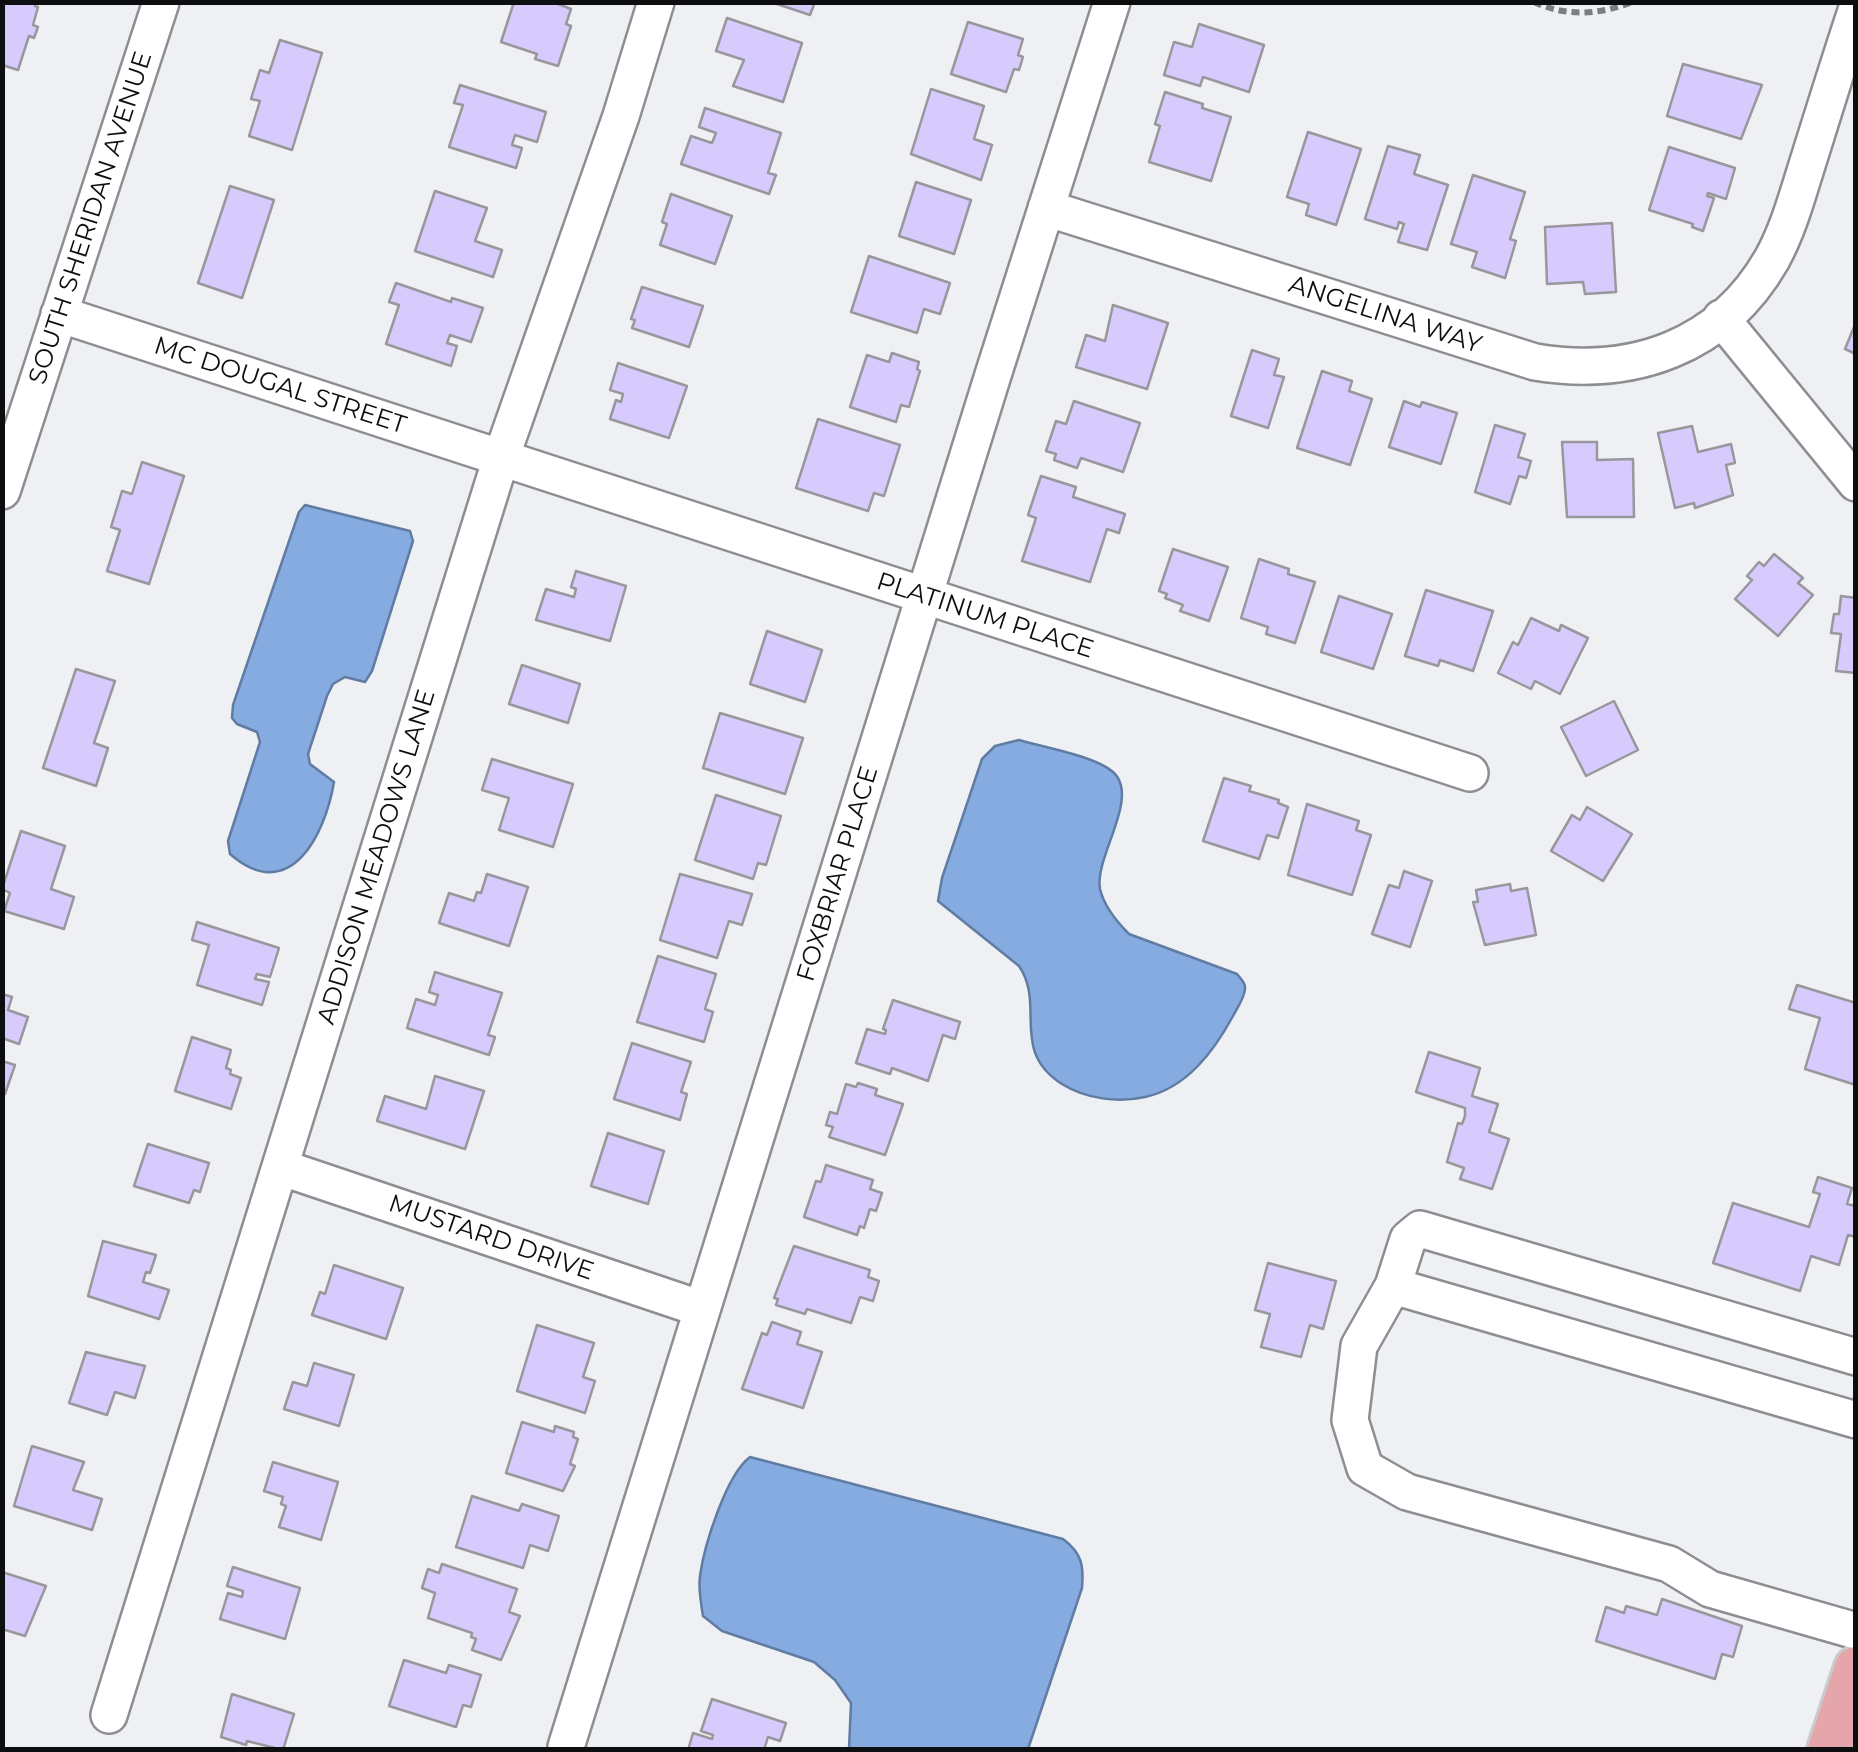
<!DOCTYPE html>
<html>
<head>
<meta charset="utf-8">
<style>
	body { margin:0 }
	#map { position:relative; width:1858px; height:1752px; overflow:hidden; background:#eef0f4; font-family:Montserrat,sans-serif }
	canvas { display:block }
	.frame { position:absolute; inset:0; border:5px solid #0d0e0f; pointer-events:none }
</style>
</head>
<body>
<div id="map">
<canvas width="1858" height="1752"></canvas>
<div class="frame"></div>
</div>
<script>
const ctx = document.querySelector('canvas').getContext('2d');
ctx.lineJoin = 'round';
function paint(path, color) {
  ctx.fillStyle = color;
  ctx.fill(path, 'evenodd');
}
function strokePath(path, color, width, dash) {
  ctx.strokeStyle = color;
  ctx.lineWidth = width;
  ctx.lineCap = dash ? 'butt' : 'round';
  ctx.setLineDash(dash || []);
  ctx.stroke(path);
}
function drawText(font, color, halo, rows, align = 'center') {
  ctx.font = font + ' Montserrat,sans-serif';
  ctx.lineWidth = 9;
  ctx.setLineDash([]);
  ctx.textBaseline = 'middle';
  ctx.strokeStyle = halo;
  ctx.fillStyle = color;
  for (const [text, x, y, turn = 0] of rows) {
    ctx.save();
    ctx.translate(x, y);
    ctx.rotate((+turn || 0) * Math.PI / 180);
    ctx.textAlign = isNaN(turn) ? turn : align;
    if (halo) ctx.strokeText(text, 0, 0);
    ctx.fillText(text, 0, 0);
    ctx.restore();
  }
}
const water = new Path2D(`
	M305,505L410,531L413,541L372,671L365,682L345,677L333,684L327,696L308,754L310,764L334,782C325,835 290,906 230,854L228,841L260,742L257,732L237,724L232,718L233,705L299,512Z
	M1019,740C1043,747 1095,756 1113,772C1141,797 1094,857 1100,889C1104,906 1117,922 1129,934L1237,974C1240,978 1245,982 1245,987C1246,996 1237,1008 1233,1016C1214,1051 1187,1088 1145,1097C1118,1103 1086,1099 1062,1084C1009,1050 1046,1005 1019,966L938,901L942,878L982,759L995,746Z
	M750,1457L1063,1539C1082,1553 1084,1566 1082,1588L1028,1749H849L851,1703L835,1680L814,1662L722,1631L703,1616C701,1603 698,1589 700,1576C704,1546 726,1475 750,1457Z`);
paint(water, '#85abe1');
strokePath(water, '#617ca2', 2.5);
const building = new Path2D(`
	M2,2H36L35,6L38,7L33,25L38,27L34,38L29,36L18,70L2,65Z
	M514,2H553L571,9L566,24L571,26L558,66L535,59L537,54L501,42Z
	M771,2H815L810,15Z
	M727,18L802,43L783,102L733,86L744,60L716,51Z
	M968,22L1023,39L1018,55L1023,57L1019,70L1014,69L1006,92L951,74Z
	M1199,24L1264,45L1249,92L1203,77L1200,86L1164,75L1174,42L1192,47Z
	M280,40L322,53L292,150L249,136L260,101L251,99L260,70L269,73Z
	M1683,64L1762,85L1741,139L1667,116Z
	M460,85L546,112L537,142L515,135L512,145L522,148L516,168L449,147L463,105L454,103Z
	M931,89L984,106L974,139L992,145L981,180L911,154Z
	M1165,92L1203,104L1202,108L1231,117L1211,181L1149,162L1160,126L1155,124Z
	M705,108L781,133L768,173L776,175L769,194L681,164L691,136L712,143L716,133L699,127Z
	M1308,132L1361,149L1336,225L1306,215L1309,204L1287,197Z
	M1388,146L1420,155L1414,174L1448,185L1427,250L1398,242L1404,224L1399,222L1397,229L1365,219Z
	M1669,147L1735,168L1726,199L1708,193L1707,196L1714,198L1703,231L1692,227L1693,224L1649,210Z
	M1473,175L1525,192L1510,239L1516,241L1505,278L1472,267L1477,252L1451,244Z
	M916,182L971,200L954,254L899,236Z
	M230,186L274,200L242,298L198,283Z
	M435,191L487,208L475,241L502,250L493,277L415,251Z
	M671,194L732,216L715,264L660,245L667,224L662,222Z
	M1612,223L1616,292L1585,294L1583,282L1547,284L1545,227Z
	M869,256L950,283L940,314L924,309L917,333L851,312Z
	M396,283L451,302L452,298L483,308L471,342L450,335L447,343L457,346L451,366L386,344L399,305L389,302Z
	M642,287L703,306L689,347L632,328L635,320L631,319Z
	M1113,305L1168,323L1147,389L1076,367L1086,335L1105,341Z
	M1856,322V354L1845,349Z
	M1252,350L1279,359L1274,375L1284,377L1268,428L1231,416Z
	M892,353L919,362L917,369L920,371L909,407L901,405L896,422L850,407L867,355L889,362Z
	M618,363L687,386L669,438L610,419L616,400L621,402L623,394L610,390Z
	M1322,371L1352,381L1349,391L1372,399L1350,465L1297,448Z
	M1074,401L1140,423L1123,472L1081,458L1077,468L1054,460L1056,454L1046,451L1056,421L1066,424Z
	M1404,401L1420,407L1422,402L1457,413L1441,464L1389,447Z
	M818,419L900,445L884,496L874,493L868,511L796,488Z
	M1495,425L1525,434L1518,457L1531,461L1526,478L1519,476L1510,504L1475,492Z
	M1692,426L1698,452L1731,444L1735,463L1726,465L1733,495L1695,508L1694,503L1675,508L1658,433Z
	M1562,442H1597V460L1633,459L1634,517H1567Z
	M142,462L184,476L149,584L107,571L120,530L111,527L122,491L132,494Z
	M1041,476L1076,487L1073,497L1125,514L1119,533L1107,529L1090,582L1022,561L1036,518L1028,515Z
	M1173,549L1228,567L1209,621L1180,611L1183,605L1165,598L1167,594L1159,591Z
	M1774,554L1803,578L1798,583L1813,595L1778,636L1735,599L1752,580L1747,576L1759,562L1764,566Z
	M1259,559L1289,569L1288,574L1315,582L1295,643L1266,634L1268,627L1241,618Z
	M576,571L626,586L610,641L536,620L546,589L574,597L576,589L571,587Z
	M1426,590L1493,611L1473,671L1440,660L1438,666L1405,656Z
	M1339,596L1392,614L1373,669L1321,652Z
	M1841,596L1856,598V673L1836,671L1841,634L1831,633L1834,614H1839Z
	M1531,618L1559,631L1561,625L1588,638L1560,694L1535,681L1531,689L1498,673L1513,642L1518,645Z
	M767,631L822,650L805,702L750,684Z
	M522,665L580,684L568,723L509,704Z
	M76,669L115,681L94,743L108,748L96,786L43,768Z
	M1614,701L1638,750L1586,776L1561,727Z
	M720,713L803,738L785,794L703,768Z
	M492,759L573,784L553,847L499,830L509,798L482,790Z
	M1224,778L1251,786L1249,791L1279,800L1278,803L1288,807L1278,838L1267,835L1259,859L1203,841Z
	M716,795L781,816L766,865L758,863L753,879L695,860Z
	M1307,804L1359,821L1356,830L1371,835L1352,895L1288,875Z
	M1587,807L1632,834L1603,881L1551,851L1572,815L1580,820Z
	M21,831L65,846L51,889L74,897L64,929L4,911L10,893L2,889Z
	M1404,871L1432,881L1410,947L1372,934L1389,885L1399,888Z
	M487,874L528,887L509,946L439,923L449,893L474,901L477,892L481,893Z
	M680,874L752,894L742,925L729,921L717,958L660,940Z
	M1510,884L1511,891L1527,888L1536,935L1485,945L1473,902H1478L1476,890Z
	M197,922L279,948L270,977L257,974L255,979L269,982L262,1005L197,985L209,945L192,940Z
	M658,956L716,974L705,1009L713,1012L704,1042L637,1022Z
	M435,972L502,993L488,1035L495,1037L489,1055L407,1028L416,999L435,1005L438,995L429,992Z
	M1797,985L1856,1003V1085L1805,1069L1820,1018L1789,1009Z
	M2,994L12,997L8,1010L28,1017L19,1044L2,1038Z
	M893,1000L960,1022L955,1039L943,1035L928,1081L892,1068L890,1074L856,1063L867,1029L885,1034L886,1030L883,1029Z
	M192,1037L231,1050L226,1068L231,1070L230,1074L241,1078L231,1109L175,1091Z
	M632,1043L691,1062L681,1092L687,1094L680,1120L614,1099Z
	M1429,1052L1480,1068L1472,1096L1498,1104L1489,1132L1509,1139L1492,1189L1460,1179L1464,1168L1447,1162L1458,1123L1462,1124L1465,1116V1108L1416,1092Z
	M2,1061L15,1065L5,1094L2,1093Z
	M435,1076L484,1091L465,1149L377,1121L385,1096L426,1109Z
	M858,1083L877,1089L875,1095L903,1104L885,1155L829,1137L833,1127L826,1125L830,1112L837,1114L846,1084L856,1087Z
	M608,1133L664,1151L648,1204L591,1186Z
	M148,1144L209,1163L200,1192L194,1190L189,1203L134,1186Z
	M826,1165L873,1180L870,1189L882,1193L876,1211L870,1209L864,1228L860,1226L857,1235L804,1217L816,1181L821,1182Z
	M1818,1177L1852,1188L1847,1204L1856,1206V1237L1848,1235L1839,1265L1811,1256L1800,1291L1713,1263L1733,1203L1809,1227L1820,1194L1813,1192Z
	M103,1241L156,1255L150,1273L146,1272L143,1282L169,1290L159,1319L88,1296Z
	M794,1246L870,1270L868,1277L879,1281L873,1301L860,1297L851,1323L807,1309L805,1314L776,1305L778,1299L774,1298Z
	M1268,1263L1336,1281L1323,1329L1310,1325L1301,1357L1261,1347L1270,1314L1255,1310Z
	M334,1265L403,1288L386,1339L312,1315L320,1292L325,1294Z
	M772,1322L801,1332L797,1344L822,1352L803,1408L742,1389L762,1333L767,1335Z
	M537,1325L594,1343L583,1377L595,1381L585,1413L517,1391Z
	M86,1352L145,1366L135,1398L115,1392L107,1415L69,1403Z
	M314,1363L354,1375L339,1426L284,1409L293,1382L307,1386Z
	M522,1422L554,1432L555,1426L574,1432L573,1437L578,1439L570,1464L575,1466L563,1491L506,1473Z
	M32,1446L84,1462L73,1490L102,1499L92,1530L14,1506Z
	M273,1462L338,1482L321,1540L279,1527L286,1506L281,1504L283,1497L264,1491Z
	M472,1496L519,1511L522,1504L559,1516L548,1551L530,1545L523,1568L456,1547Z
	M442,1564L517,1589L509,1612L520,1616L501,1660L472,1650L476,1639L471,1637L472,1633L428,1618L435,1593L422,1588L428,1569L439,1573Z
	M233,1567L300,1588L285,1639L220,1619L228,1593L242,1597L243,1591L227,1586Z
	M2,1572L46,1586L25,1636L2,1629Z
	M1662,1599L1742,1626L1733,1657L1722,1654L1715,1679L1596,1641L1606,1607L1624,1613L1626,1606L1657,1615Z
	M404,1660L446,1673L449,1665L481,1675L471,1707L463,1705L456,1727L389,1706Z
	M232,1694L294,1714L283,1750L247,1741L246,1745L221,1737Z
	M712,1699L786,1723L780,1741L768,1737L764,1750H688L693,1733L712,1739L713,1735L701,1731Z`);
paint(building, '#d7cbfe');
strokePath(building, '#98979c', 2.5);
const minor = new Path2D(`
	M1046,208L1535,362C1632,378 1721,348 1772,259C1788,230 1797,197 1807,165C1823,114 1839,62 1856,11
	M59,314L1470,773
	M1721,318L1856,483
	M2,491L161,2
	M280,1167L702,1309
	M1393,1286L1856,1420
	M1856,1357L1420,1229L1408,1239L1393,1286L1359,1346L1350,1420L1365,1468L1407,1492L1669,1564L1710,1589L1856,1631
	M109,1715L501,458L621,116L656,2
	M566,1747L993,375L1112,2`);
const major = new Path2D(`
	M1829,1750L1856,1668`);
strokePath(minor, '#8c8e92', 40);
strokePath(major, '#cacaca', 48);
strokePath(new Path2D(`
	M1534,2C1567,17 1598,15 1632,2`), '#7b7d7f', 6, [8, 5]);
strokePath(minor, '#fff', 35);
strokePath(major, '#e4a6aa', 42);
drawText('25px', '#0d0e0f', '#fff', [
	["SOUTH SHERIDAN AVENUE",91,218,-72],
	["ANGELINA WAY",1385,315,18],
	["MC DOUGAL STREET",280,386,18],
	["PLATINUM PLACE",985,616,18],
	["ADDISON MEADOWS LANE",377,857,-73],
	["FOXBRIAR PLACE",838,874,-73],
	["MUSTARD DRIVE",491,1238,19]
]);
</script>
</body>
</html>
